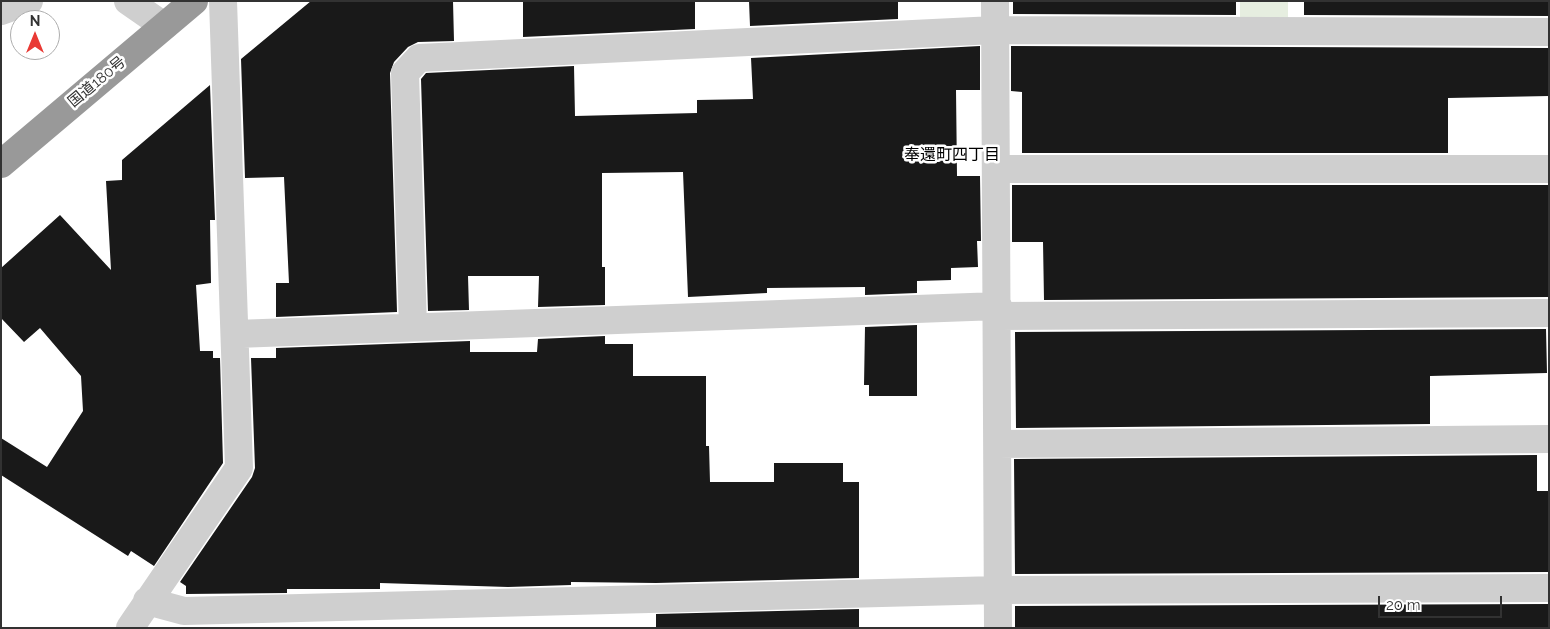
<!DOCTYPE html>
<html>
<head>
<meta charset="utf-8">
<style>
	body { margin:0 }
	#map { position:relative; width:1550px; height:629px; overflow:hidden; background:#fff; font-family:Raleway,sans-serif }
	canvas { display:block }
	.frame { position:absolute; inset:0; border:2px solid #323232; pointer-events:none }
	.north { position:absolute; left:10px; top:10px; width:50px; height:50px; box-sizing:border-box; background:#fff; border:1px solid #adadad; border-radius:50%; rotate:0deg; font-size:14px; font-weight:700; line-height:20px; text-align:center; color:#323232 }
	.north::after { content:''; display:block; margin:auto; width:18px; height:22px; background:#e93934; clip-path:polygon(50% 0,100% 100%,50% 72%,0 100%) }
	.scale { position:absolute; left:1378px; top:596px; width:124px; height:22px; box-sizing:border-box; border:2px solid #323232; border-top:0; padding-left:6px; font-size:15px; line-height:18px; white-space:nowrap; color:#323232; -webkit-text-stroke:4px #fff; paint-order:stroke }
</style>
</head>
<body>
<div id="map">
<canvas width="1550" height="629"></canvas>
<div class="frame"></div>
<div class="north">N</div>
<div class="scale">20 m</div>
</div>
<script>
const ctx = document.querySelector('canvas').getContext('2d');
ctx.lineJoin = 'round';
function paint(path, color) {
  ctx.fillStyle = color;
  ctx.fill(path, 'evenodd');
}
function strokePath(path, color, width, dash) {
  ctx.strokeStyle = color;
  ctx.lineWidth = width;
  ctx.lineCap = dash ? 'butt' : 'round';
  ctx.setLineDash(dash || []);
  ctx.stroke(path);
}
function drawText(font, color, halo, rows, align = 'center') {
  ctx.font = font + ' Raleway,"Noto Sans JP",sans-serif';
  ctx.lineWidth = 5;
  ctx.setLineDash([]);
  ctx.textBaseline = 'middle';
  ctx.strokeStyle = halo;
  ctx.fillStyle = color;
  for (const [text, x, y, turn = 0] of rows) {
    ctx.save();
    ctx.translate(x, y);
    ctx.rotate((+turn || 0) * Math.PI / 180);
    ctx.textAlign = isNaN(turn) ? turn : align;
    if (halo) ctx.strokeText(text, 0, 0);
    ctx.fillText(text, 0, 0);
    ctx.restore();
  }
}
paint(new Path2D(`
	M1240,1H1288V23L1240,22Z`), '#e6eee0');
paint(new Path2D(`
	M311,1H453L454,41L418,42L408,47L394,62L390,73L397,312L276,317V283H289L284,177L245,178L241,59Z
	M523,1H695V29L523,37Z
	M749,1H898V19L750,26Z
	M1013,1H1236V15L1013,14Z
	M1304,1H1549V16L1304,15Z
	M980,46V90H956L957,176H980L981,241H977L978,267L951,268V280L917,281V293L865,295V287L767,288V293L688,297L683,172L602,173V267H605V305L538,307L539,276H468L469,310L428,311L421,79L426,73L574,66L575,116L697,113V100L753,99L751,58Z
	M1011,46L1549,48V96L1448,98V153H1022V92L1011,91Z
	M210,85L215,220H210L211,283L196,285L200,351H213V358H220L223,463L154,566L131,551L128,556L1,475V438L47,467L83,411L81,376L40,328L24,342L1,318V268L60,215L111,270L106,181L122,180V160Z
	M1012,185H1549V297L1044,300L1043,242H1012Z
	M917,325V396H869V385H864L865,327Z
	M1546,329L1547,373L1430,376V424L1016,428L1015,332Z
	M605,336V344H633V376H706V446H709L710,482H774V463H843V482H859V578L656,583L571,582V585L508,587L380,583V589H287V593L186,594V586L180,582L252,477L255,468L251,358H276V348L470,341V352H537L538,339Z
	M1537,455V491H1549L1548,572L1015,574L1014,459Z
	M1548,604V628H1015V606Z
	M859,609V628H656V614Z`), '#191919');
strokePath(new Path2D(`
	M128,1L164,26
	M995,1L998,628
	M1,11L29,1
	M997,169H1549
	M998,316L1549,313
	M413,327L405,73L419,58L995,30L1549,32
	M236,334L998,306
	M998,444L1549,439
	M147,601L184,611L998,590L1549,588
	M130,628L239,468L223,1`), '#cfcfcf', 28);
strokePath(new Path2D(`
	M1,164L194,1`), '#999', 28);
drawText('15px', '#323232', '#fff', [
	["国道180号",97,82,-40]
]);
drawText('16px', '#000', '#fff', [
	["奉還町四丁目",952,155]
]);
</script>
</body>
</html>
